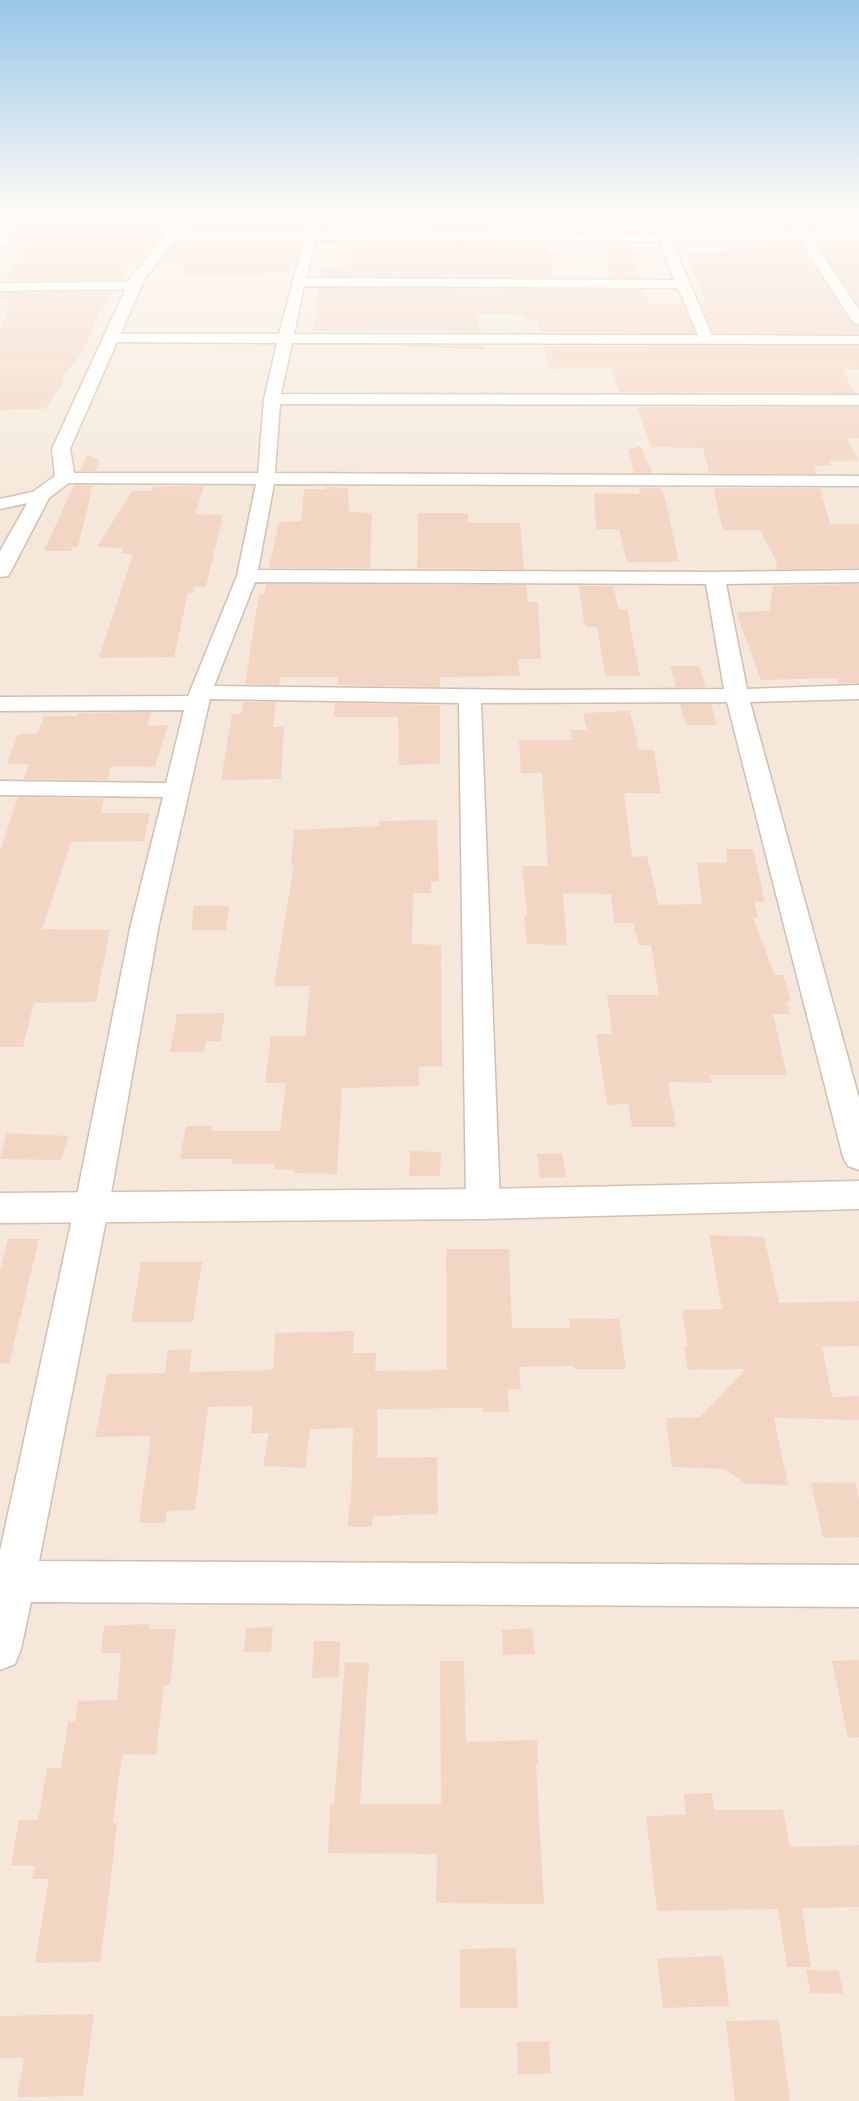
<!DOCTYPE html>
<html>
<head>
<meta charset="utf-8">
<style>
	body { margin:0 }
	canvas { display:block; background:#fdf6ec }
</style>
</head>
<body>
<canvas width="859" height="2101"></canvas>
<script>
const ctx = document.querySelector('canvas').getContext('2d');
ctx.lineJoin = 'round';
function paint(path, color) {
  ctx.fillStyle = color;
  ctx.fill(path, 'evenodd');
}
function strokePath(path, color, width, dash) {
  ctx.strokeStyle = color;
  ctx.lineWidth = width;
  ctx.lineCap = dash ? 'butt' : 'round';
  ctx.setLineDash(dash || []);
  ctx.stroke(path);
}
paint(new Path2D(`
	M0,212H859V2101H0Z`), '#f5e8da');
paint(new Path2D(`
	M153,212L165,225L163,233L140,262L129,263L121,280L4,281L15,264H26L14,237L24,224L100,221V217L114,216L115,213Z
	M199,212L251,214L306,213L301,230L193,229Z
	M439,215H485L489,231L430,230V225H437Z
	M177,241H180L188,250L190,241L299,242L291,271L266,272V274L183,275L185,262H160Z
	M354,242L545,244L555,277L321,276L322,267H348V258H352Z
	M799,242L850,322L859,327V334L713,333L701,304H706L688,254L748,247L746,243Z
	M817,242H859V306Z
	M603,244H629L640,278L610,277Z
	M319,288L644,290L648,304H682L695,333L541,332L538,320H526L525,316L508,314H476L481,332L313,330L320,305H316Z
	M112,292L99,313L84,349L60,381H64L45,409L0,410V329L10,306H4L6,300H0V293Z
	M405,345L484,346L485,349L405,347Z
	M544,346H859V369H842L855,393L619,392L611,368L549,369Z
	M637,407H859V438H847L859,461H829L832,466H815L816,474L709,473L703,448L651,447Z
	M640,446L653,473H634L628,450Z
	M87,455L99,459L96,471H80Z
	M74,485H93L78,547H72L71,551H44Z
	M153,486H204L195,514L223,515L206,587H194L193,593H188L174,657L99,658L133,554H121L123,548L97,547L132,491H152Z
	M325,487L348,488L349,512L372,513L370,568H269L279,522L301,521L304,489H325Z
	M639,488H660L664,495L679,562H627L619,529H596L594,493L640,494Z
	M713,488H820L830,524H859V568L776,569L777,563L760,530H723Z
	M421,513H468V523H520L524,569L417,568L418,514Z
	M266,584L526,585L528,602H538L541,659H518L520,676L446,677H440V687L337,685L338,677H280L279,685L245,684L259,594H264Z
	M859,584V683H839L837,678L761,680L736,612L769,611L773,586Z
	M579,586H613L619,610L627,609L640,676H605L597,627H587L584,624Z
	M670,666H699L706,687H676Z
	M243,702H276L273,727H284L281,779L221,780L232,714H241Z
	M335,703L440,705V764L399,765L398,717H334Z
	M680,704H711L717,725H686Z
	M630,711L639,750H654L661,793H624L632,857L647,856L659,905L702,904L697,862L727,863L726,849H753L765,902H754L758,918H753L775,975H783L791,1001H787L790,1014H773L787,1075H710L712,1083L668,1082L676,1127H632L628,1104L607,1105L596,1034H612L607,995H659L651,945H639L633,923H614L611,894L563,893L567,945L527,944L524,915H527L522,866H548L542,773H521L519,740H572L570,730H587L583,713Z
	M151,712L147,726L168,725L155,767L111,766L108,780L24,779L29,764H7L18,734H37L44,716H76L79,713Z
	M18,797L104,799L101,813H150L144,841L71,842L42,929L110,930L96,1002L34,1003L23,1047H0V852Z
	M437,820L439,881L431,882V893H413L412,944L441,945L442,1066L419,1067V1086L342,1088L337,1174L294,1173V1170L274,1169L275,1164H232L233,1159H180L186,1126H212L211,1131H280L286,1083H265L271,1036H305L310,986H274L294,865H291L294,830L379,826V821Z
	M220,905L229,907L226,930H191L194,906Z
	M225,1013L221,1041H206L204,1052H170L177,1014Z
	M7,1133L68,1136L61,1160L0,1159Z
	M410,1151L441,1152L440,1176H409Z
	M562,1153L566,1177L540,1178L537,1154Z
	M709,1235L764,1237L779,1303L859,1301V1346L822,1347L832,1397L859,1396V1420L774,1418L788,1485L746,1484L724,1469L672,1467L666,1418L700,1417L746,1369L688,1370L684,1347H688L682,1310L722,1309Z
	M8,1239H39L9,1364L0,1363V1271Z
	M446,1249H509L512,1328H570L569,1318L619,1319L626,1369H574V1366L519,1367L521,1389H508L509,1412H483V1408L377,1409V1458L437,1457L438,1514L373,1516L372,1527H348L349,1504H351L353,1428L310,1429L305,1468L263,1466L269,1433H251L253,1406L208,1407L195,1510L167,1511L165,1523H139L151,1436L95,1437L107,1374L165,1373L168,1350L192,1349L189,1372L273,1370L275,1333L354,1331L353,1353H376L375,1371L447,1370Z
	M141,1262H202L193,1322H131Z
	M855,1482L859,1499V1537L823,1538L811,1483Z
	M149,1624V1629H176L170,1685H164L156,1755L122,1754L113,1823H117L110,1887L100,1962L35,1963L49,1879H32L35,1866L11,1865L19,1820H38L47,1768H61L68,1721H75L78,1701L117,1700L121,1653H101L104,1626Z
	M273,1627L271,1652H244L246,1628Z
	M532,1628L535,1654L503,1655L502,1630Z
	M314,1641H340L339,1677L312,1678Z
	M859,1660V1737L848,1738L832,1661Z
	M440,1661H464L466,1742L537,1740L538,1765H536L544,1904L436,1903L437,1854L328,1853L330,1805H334L345,1662L369,1663L360,1804H441Z
	M712,1793L714,1810H783L790,1847L859,1845V1907L802,1908L811,1967H787L778,1909L657,1911L646,1816L686,1815L684,1794Z
	M516,1948L518,2008H460V1949Z
	M723,1956L729,2006L663,2008L657,1958Z
	M806,1970L839,1971L843,1994L810,1993Z
	M94,2014L83,2096L17,2097L24,2058H0V2016Z
	M779,2020L790,2101H735L726,2021Z
	M549,2041L551,2074H518L517,2042Z`), '#f3d5c3');
const street = new Path2D(`
	M18,212H30L4,247L0,248V235Z
	M312,212H324L318,232L657,234L649,212H661L670,234L796,232L783,212H795L808,232L859,231V239H813L859,310V325L852,321L800,240L672,242L712,335L859,336V344L292,343L281,394L859,395V405L280,404L275,473L859,476V486L274,484L258,570L715,572L859,570V582L726,584L747,689L859,685V699L750,702L859,1098V1170L848,1166L843,1157L727,702L481,703L500,1204L495,1213L483,1217L471,1213L466,1204L459,703L210,699L159,924L109,1205L39,1561L859,1565V1607L31,1602L21,1649L15,1664L0,1670V1551L75,1205L131,924L163,797L0,795V781L166,783L184,710L0,711V697L188,696L237,576L256,484L65,483L59,482L56,478L59,474L65,473H258L264,399L277,343L111,342L104,338L111,334H279L304,240L172,239L166,235L172,231L306,232ZM316,240L660,242L674,280L306,278ZM304,286L678,288L698,335L294,334ZM255,582L706,584L724,689L530,690L214,686Z
	M134,282L141,286L139,289L0,291V283Z
	M41,490L47,491L50,495L47,499L0,509V499Z`);
const secondary = new Path2D(`
	M171,212H184L179,235L145,278L70,449L75,478L49,498L11,571L8,576L0,577V551L34,491L55,476L52,449L131,277L165,234Z
	M859,1181V1209L483,1219L0,1223V1193L483,1189Z`);
strokePath(street, '#d1beb0', 3);
strokePath(secondary, '#d6c0b0', 3);
paint(street, '#fff');
paint(secondary, '#fff');
const sky = ctx.createLinearGradient(0, 0, 0, 506);
sky.addColorStop(0, '#97c7e8');
sky.addColorStop(0.42, '#fefbf6');
sky.addColorStop(1, '#fefbf600');
ctx.fillStyle = sky;
ctx.fillRect(0, 0, 859, 506);
</script>
</body>
</html>
